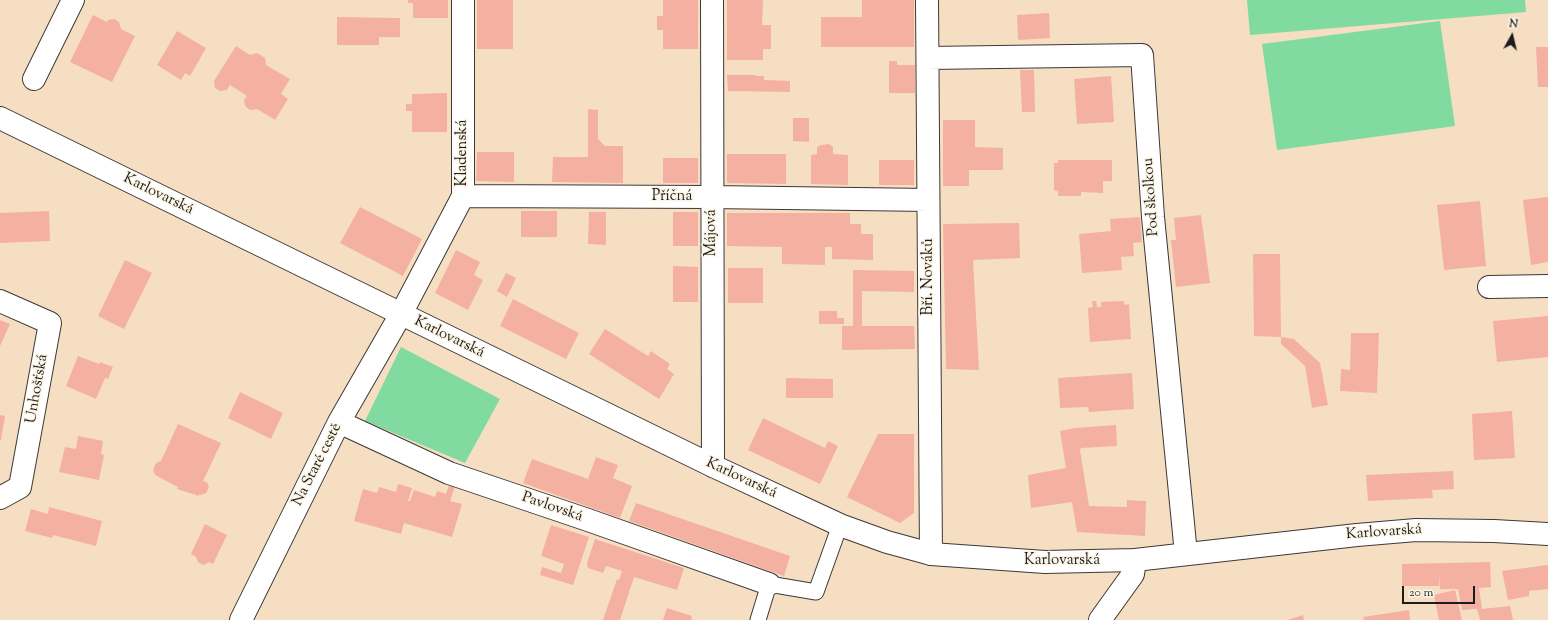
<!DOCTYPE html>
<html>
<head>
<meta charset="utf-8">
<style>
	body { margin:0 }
	#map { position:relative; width:1548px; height:620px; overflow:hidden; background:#f6dec3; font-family:"Sorts Mill Goudy",serif }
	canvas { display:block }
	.north { position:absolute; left:1492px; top:16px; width:40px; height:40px; -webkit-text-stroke:3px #fcf5e5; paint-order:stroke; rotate:8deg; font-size:11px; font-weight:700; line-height:16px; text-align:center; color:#1c1c1c }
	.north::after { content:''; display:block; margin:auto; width:14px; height:18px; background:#1c1c1c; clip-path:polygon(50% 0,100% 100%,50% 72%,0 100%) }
	.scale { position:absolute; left:1402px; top:586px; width:73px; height:18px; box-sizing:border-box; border:2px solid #1c1c1c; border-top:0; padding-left:5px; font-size:12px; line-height:14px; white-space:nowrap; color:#1c1c1c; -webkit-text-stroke:3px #fcf5e5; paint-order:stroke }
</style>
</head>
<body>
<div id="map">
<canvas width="1548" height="620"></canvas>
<div class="north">N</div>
<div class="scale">20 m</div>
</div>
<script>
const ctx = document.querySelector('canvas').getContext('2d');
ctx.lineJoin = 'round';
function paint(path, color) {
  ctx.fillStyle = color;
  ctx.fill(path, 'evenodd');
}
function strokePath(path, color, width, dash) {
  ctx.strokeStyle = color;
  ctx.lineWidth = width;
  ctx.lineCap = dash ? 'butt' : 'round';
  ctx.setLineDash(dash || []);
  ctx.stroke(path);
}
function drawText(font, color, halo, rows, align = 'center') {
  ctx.font = font + ' "Sorts Mill Goudy",serif';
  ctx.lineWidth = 3;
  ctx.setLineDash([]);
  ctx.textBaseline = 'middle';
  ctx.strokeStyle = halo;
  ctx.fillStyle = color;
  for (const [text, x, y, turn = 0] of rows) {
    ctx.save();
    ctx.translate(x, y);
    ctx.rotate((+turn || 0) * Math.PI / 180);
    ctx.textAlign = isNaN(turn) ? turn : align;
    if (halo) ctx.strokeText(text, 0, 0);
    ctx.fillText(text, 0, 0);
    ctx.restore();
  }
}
paint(new Path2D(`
	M1247,0H1525L1526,12L1250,35Z
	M1440,21L1455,126L1277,150L1262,44Z
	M401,347L500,399L465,463L365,421Z`), '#81da9f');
paint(new Path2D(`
	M408,0H448V18H413V3H408Z
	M477,0H513V49H477Z
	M663,0H698V49H663V30H657V16H663Z
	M727,0H763L762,25H771V49H763V60H727Z
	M862,0H914V47H821V17H862Z
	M1049,13L1050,38L1018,40L1017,15Z
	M93,15L107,22L108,20L114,19L119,22L121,29L135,36L112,82L70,62Z
	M337,17L400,18V37H379V45H337Z
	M177,31L206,48L190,76L185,73L181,80L157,65Z
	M236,46L250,55L257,53L265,58L266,65L290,79L281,94L288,99L275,120L257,109L250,110L245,106L244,100L247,96L230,85L227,90L220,91L215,88L214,81Z
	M1536,47H1548V87H1538Z
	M889,61H897V65H915V93H889Z
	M1020,70H1034L1035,112H1022Z
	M727,75H755L756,76H764V80L790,81V92L728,91Z
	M1111,76L1114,122L1077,124L1074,79Z
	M447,93V132H412V111H406V104H412V94Z
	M588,109L598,110V139L605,146H623V183L552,182L553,157H588Z
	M793,118H809V142L793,141Z
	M943,120H975V147L1003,148V170H969V186H943Z
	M829,144L833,147V154L848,155V185L811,184V155L817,154V147L821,145Z
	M477,152H514V182L476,181Z
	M727,154H786V184L727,183Z
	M663,158H698V183H663Z
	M879,160H914V185H879Z
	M1058,160H1112V181H1103V193L1081,192V196H1058V191L1054,190V163H1058Z
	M1548,197V262L1531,265L1523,200Z
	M1480,201L1486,266L1444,270L1437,205Z
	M360,207L422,239L403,276L340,243Z
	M49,211L50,241L0,243V213Z
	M521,211H557V237H521Z
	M589,212H606V245L588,244Z
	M673,212H698V246H673Z
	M727,213H850V224H861V234H873V260L832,259V247H825V265L782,264V247L727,246Z
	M1201,215L1210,283L1176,287L1171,240H1176L1174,218Z
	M1140,217L1142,242L1133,243L1134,256L1121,257L1122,270L1082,273L1079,234L1111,231L1110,219Z
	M1019,223L1020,258L973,260L979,370L946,369L943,224Z
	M456,250L480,262L474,275L483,280L468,310L435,293Z
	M1253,254H1280L1281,337L1294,339L1320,363L1328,405L1312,408L1305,366L1281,344V337L1254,336Z
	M125,260L152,273L124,329L98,316Z
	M673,266L698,267V302H673Z
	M728,268H763V303H728Z
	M853,270L914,271V292L862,291V326H914L915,349L842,350V326H853Z
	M506,273L516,278L507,297L497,291Z
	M513,299L579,333L566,359L500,326Z
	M1092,301H1096L1097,307H1101V302L1124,301V305L1129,304L1131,339L1090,342L1088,308L1093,307Z
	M819,311H837V318H844V324H819Z
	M1548,316V357L1497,362L1493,321Z
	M0,320L10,324L0,346Z
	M605,329L648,356L651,351L670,364L667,369L674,374L659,399L589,354Z
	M1351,333H1379L1377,393L1340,391L1341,369L1350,370Z
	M78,356L99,364L100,362L113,367L108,379L105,378L96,399L66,386Z
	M1132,373L1134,409L1089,412L1088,407L1060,408L1058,378Z
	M786,378L833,379V398H786Z
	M240,392L283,413L271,439L228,418Z
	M1512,411L1515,458L1474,460L1472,414Z
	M0,415L5,416L1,440H0Z
	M763,418L825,448L828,441L838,446L820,484L748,450Z
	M178,424L221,443L203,481L207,482L209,487L206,493L201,495L199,494V496L177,489L178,487L155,475L153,470L156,463L161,461Z
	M1116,425L1117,446L1081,448L1080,450L1089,506L1127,507V500L1146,501L1145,536L1077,532L1072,502L1031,508L1028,475L1066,468L1060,431L1075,428Z
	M878,434H914V513L900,523L847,497Z
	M78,436L103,441L101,454L104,455L99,480L59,472L65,447L76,449Z
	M596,457L618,465L613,478L632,486L620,518L523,483L532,459L588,479Z
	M1453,471L1454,489L1432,490L1433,498L1368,501L1366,475Z
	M398,484L412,488L408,501H410L414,490L435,497L437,491L446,494L449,485L455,486L450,501L462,504L452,537L404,523L401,534L354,521L363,489L377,493L379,487L396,492Z
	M636,503L790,556L784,576L629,521Z
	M49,507L102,521L96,546L53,535L52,538L25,531L31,509L48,514Z
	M205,524L227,535L213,564L209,562L203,565L198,562L196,557L191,554Z
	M551,525L589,537L573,585L540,575L542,567L561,573L564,564L541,556Z
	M595,539L684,568L677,590L634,577L620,620H603L617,579L619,580L622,571L606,566L603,573L588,568L587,563Z
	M1490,562L1491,587L1479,588L1482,609L1510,606L1513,620H1480L1477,609L1462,610L1458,589H1440L1439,573V586H1402V564Z
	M1548,565V589L1529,591V596L1508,600L1502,571Z
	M1455,590L1462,620H1439L1434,595Z
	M667,608L692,616L691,620H663Z
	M1409,610L1410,620H1364L1363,617Z
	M1303,615L1304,620H1288Z`), '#f4b1a2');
const service = new Path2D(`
	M758,620L769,584L816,592L840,525`);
const minor = new Path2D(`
	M712,0L713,466
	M927,0L931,554
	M928,58L1142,55L1153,217L1186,554
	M34,79L73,0
	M463,196L712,197L928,200
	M1489,287L1548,286
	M0,301L50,323L20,487L0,498
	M339,422L449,473L588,520L769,584
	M241,620L339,422L401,314L463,196V0
	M1100,620L1133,574L1135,560`);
const secondary = new Path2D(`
	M0,118L713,466L840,525L887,542L931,554L1045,562L1135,560L1357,535L1416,530L1494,531L1548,534`);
strokePath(service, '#3d3935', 17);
strokePath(minor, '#3d3935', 24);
strokePath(secondary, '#3d3935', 24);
strokePath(service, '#fff', 15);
strokePath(minor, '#fff', 22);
strokePath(secondary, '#fff', 22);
drawText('15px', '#1c1c1c', '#fcf5e5', [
	["Kladenská",463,153,-90],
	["Karlovarská",158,195,26],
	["Příčná",672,197],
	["Pod školkou",1152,197,-94],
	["Májová",712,233,-90],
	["Bří. Nováků",929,277,-90],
	["Karlovarská",449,338,26],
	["Unhošťská",38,389,-80],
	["Na Staré cestě",318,465,-63],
	["Karlovarská",741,479,25],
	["Pavlovská",552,508,19],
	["Karlovarská",1384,533,-4],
	["Karlovarská",1062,561]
]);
</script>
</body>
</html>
